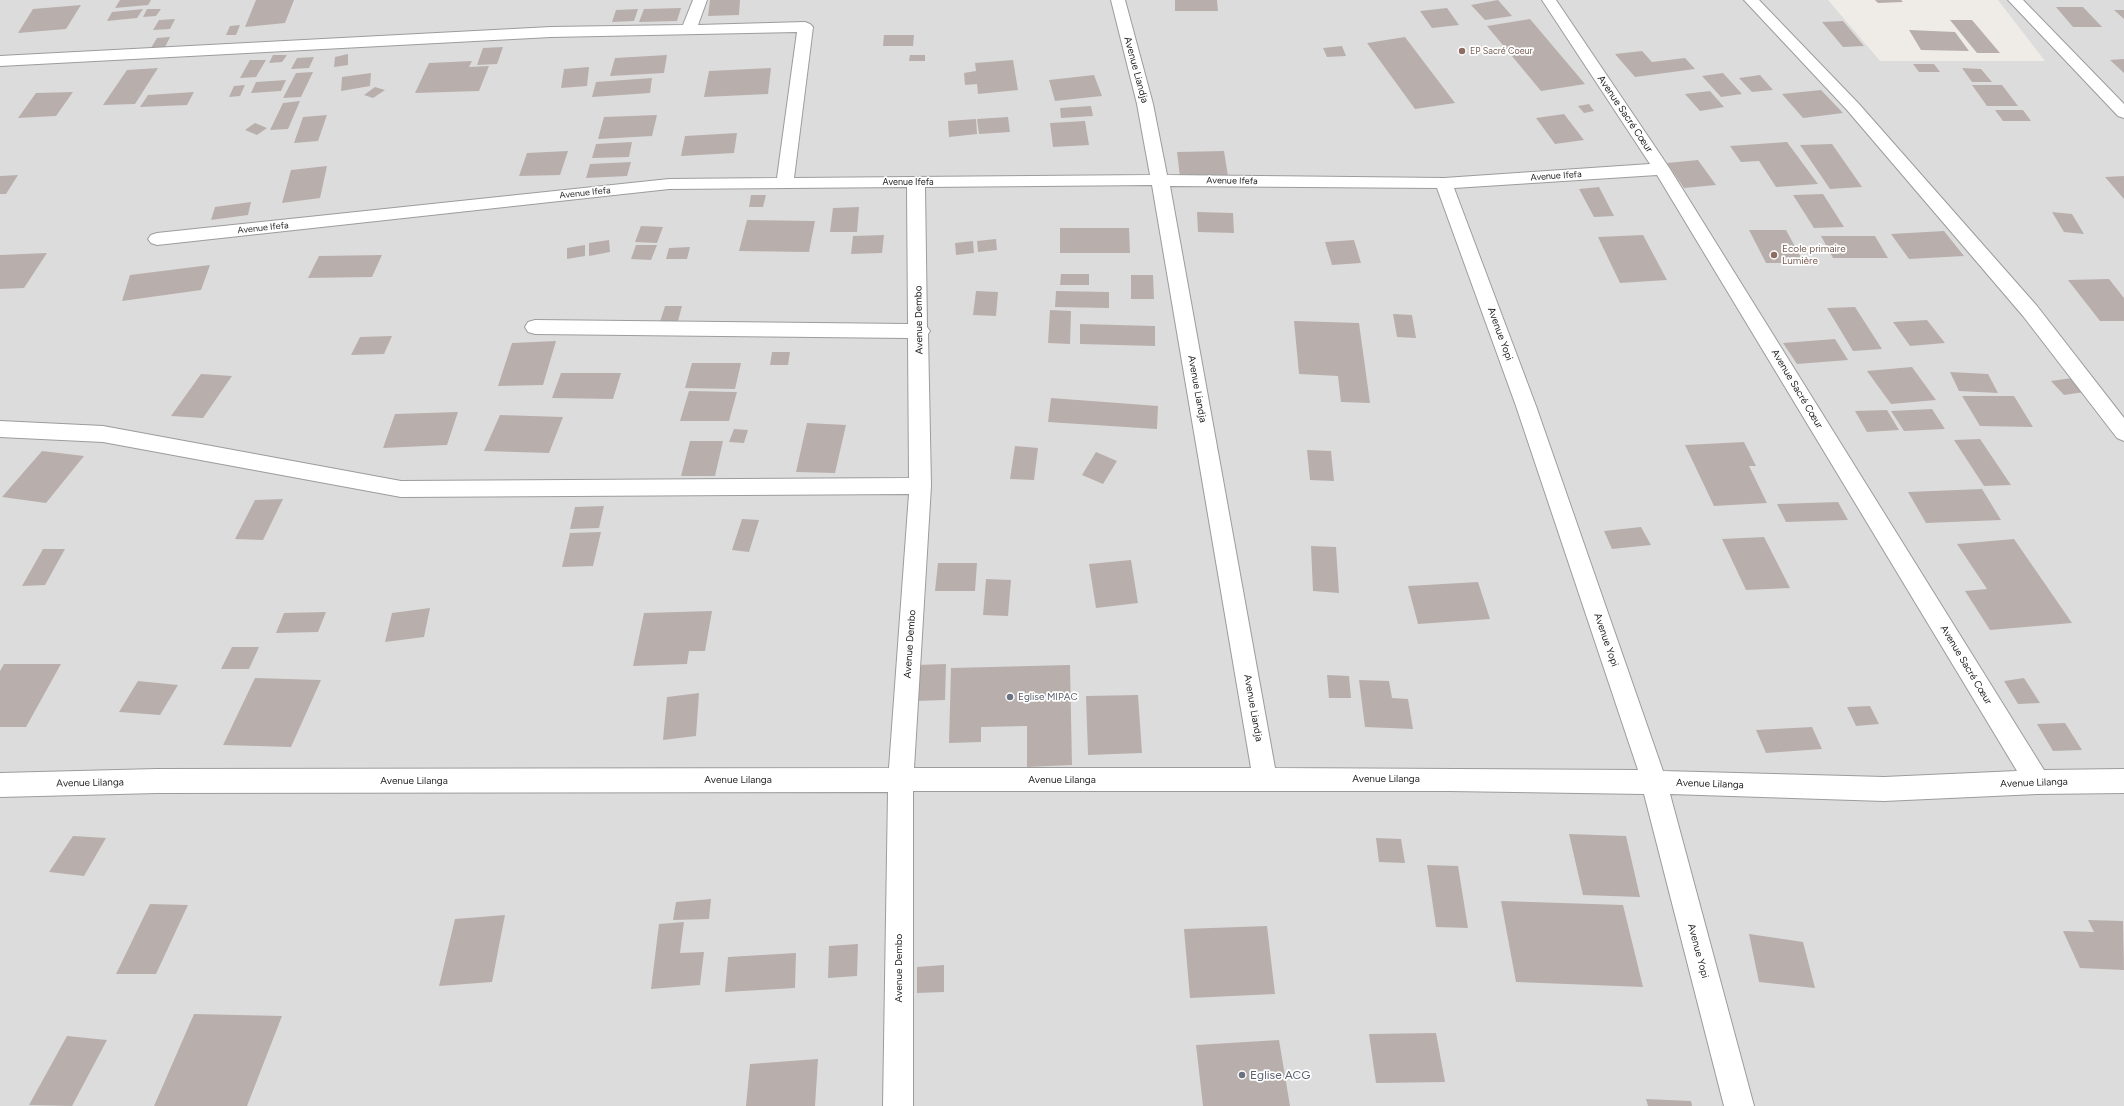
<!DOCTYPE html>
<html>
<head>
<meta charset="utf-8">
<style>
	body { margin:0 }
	canvas { display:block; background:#efebe6 }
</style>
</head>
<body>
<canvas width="2124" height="1106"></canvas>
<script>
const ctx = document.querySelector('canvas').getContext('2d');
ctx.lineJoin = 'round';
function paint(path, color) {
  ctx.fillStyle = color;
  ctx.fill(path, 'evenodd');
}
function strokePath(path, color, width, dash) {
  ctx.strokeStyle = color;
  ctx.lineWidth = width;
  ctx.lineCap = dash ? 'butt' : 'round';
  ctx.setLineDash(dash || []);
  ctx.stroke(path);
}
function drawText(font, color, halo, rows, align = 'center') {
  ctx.font = font + ' Figtree,sans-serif';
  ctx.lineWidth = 3.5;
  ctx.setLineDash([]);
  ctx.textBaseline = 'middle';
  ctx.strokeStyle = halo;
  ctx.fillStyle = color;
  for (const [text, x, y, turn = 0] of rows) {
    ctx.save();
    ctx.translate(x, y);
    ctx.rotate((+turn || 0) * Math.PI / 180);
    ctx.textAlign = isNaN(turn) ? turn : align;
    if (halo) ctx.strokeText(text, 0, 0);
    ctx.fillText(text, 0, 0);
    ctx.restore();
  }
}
paint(new Path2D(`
	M0,0H1828L1880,61H2045L1998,0H2124V1106H0Z`), '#dddcdc');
paint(new Path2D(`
	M120,0H151L148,5L115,8Z
	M256,0H294L285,23L245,27Z
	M710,0H740L739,15L708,16Z
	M1175,0H1217L1218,11H1175Z
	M1498,0L1512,16L1485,20L1471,5Z
	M1875,0H1901L1903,2L1878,3Z
	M81,5L66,29L18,33L33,9Z
	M2056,7H2083L2102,27H2073Z
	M681,8L677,21L639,22L644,9Z
	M1447,8L1459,25L1432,28L1420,11Z
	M143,9L137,18L107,21L112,12Z
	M147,9H161L156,16L143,17Z
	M638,9L634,21L612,22L616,10Z
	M2114,10H2124V19Z
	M175,19L170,29L153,30L159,20Z
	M1530,19L1585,84L1541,91L1487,26Z
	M1950,20H1972L2000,53H1977Z
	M1843,21L1864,46L1843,47L1822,22Z
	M240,25L236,35H226L230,26Z
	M1909,30L1955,32L1969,51L1921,50Z
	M884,35H914L913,46H883Z
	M170,37L165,47L151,48L157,38Z
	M1405,37L1455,103L1415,109L1367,43Z
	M1342,46L1346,56L1327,57L1323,48Z
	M503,47L497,64L477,65L483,48Z
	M1642,51L1652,62L1685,58L1695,69L1635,77L1615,54Z
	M348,54V65L334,67L335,57Z
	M273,55H287L282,62L269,63Z
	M667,55L664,73L610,76L615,58Z
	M910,55H925V61H909Z
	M314,57L309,68L291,69L297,58Z
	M2124,59V73L2110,60Z
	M250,60H266L256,77L240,78Z
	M1013,60L1018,90L978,94L977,84L965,85L964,73L976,71L975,63Z
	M472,61L469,67L489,66L479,91L415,93L429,63Z
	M1913,64H1934L1940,72H1919Z
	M589,67L587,86L561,88L564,69Z
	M158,68L135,104L103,105L127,70Z
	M771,68L768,94L704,97L709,71Z
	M1962,68L1981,69L1992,82H1972Z
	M313,72L301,97L283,98L296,73Z
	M371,73L370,86L341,91L342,77Z
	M1723,73L1742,94L1721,97L1702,76Z
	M1094,75L1102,96L1055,101L1049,80Z
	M1760,75L1773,90L1752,92L1739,78Z
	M652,78L650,93L592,97L596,82Z
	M286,80L281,91L251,93L256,82Z
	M245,85L240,96L229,97L234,86Z
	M1972,85H2002L2018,106H1987Z
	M375,87L385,90L373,98L364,95Z
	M1821,90L1843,113L1803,118L1782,94Z
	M1710,91L1724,107L1700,111L1685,94Z
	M73,92L56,116L18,118L36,93Z
	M194,92L187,105L140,107L148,95Z
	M300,101L288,129L270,130L283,103Z
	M1589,104L1594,111L1584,113L1578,106Z
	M1091,106L1093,116L1061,118L1060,108Z
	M1995,110H2023L2031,121H2003Z
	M1564,114L1584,140L1555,144L1536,118Z
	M327,115L318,141L294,143L303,117Z
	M657,115L652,136L598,139L604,117Z
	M1008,117L1010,132L979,134L977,119Z
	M976,119L977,134L949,137L948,121Z
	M1085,121L1089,145L1053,147L1050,123Z
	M255,123L267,128L257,135L245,130Z
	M737,133L734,153L681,156L685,136Z
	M632,142L629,157L592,158L596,144Z
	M1787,142L1818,184L1776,187L1759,161L1741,162L1730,146Z
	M1832,144L1862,187L1830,189L1800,145Z
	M568,151L560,175L519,176L527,153Z
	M1224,151L1228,176L1180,177L1177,152Z
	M1698,160L1716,185L1684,188L1667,163Z
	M631,162L627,176L586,178L590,164Z
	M327,166L320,198L282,203L291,170Z
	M18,175L6,194H0V176Z
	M2124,176V199L2105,177Z
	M1599,187L1614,216L1594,217L1579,189Z
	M1823,194L1844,227L1814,228L1793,195Z
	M751,195H766L763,207H749Z
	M251,202L248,215L211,220L215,207Z
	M859,207L857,232H830L833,208Z
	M1197,212L1233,213L1234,233L1198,232Z
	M2052,212L2072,214L2084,234L2064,232Z
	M747,220L815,221L809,252L739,251Z
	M641,226L663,227L657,243L635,242Z
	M1060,228H1129L1130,253H1060Z
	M1749,230H1786L1804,263H1766Z
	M1944,231L1964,256L1909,259L1891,234Z
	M884,235L882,253L851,254L853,236Z
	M1643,235L1667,280L1620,283L1598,237Z
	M1821,236H1875L1888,258H1833Z
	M996,239L997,250L978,252L977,241Z
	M609,240L610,252L589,256V243Z
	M1354,240L1361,263L1332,265L1325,242Z
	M973,241L974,253L956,255L955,243Z
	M585,245V256L567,259V248Z
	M636,245H657L651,260L631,259Z
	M690,247L687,259H666L669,248Z
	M47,253L24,288L0,289V255Z
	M382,255L372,277L308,278L319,256Z
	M210,265L201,290L122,301L130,275Z
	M1061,274H1089V285H1060Z
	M1131,275H1153L1154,299H1131Z
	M2109,279L2124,298V321H2100L2068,280Z
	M976,291L998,292L996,316L973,315Z
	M1056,291L1109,292V308L1055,307Z
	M665,306H682L677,325H659Z
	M1855,307L1882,349L1853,351L1827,308Z
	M1050,310L1071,311L1070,344L1048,343Z
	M1393,314L1412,315L1416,338L1397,337Z
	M1927,320L1945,343L1910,346L1893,322Z
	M1294,321L1359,323L1370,403L1341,402L1338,376L1299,374Z
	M1080,324L1155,326V346L1080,344Z
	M392,336L384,354L351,355L360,337Z
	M1835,339L1848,360L1797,364L1783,343Z
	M556,341L543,385L498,386L512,343Z
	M772,352H790L788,365H770Z
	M692,363H741L735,389L685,388Z
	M1912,367L1936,400L1891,404L1867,371Z
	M1950,372L1988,374L1998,393L1959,391Z
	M561,373H621L613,399L552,398Z
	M201,374L232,376L203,418L171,416Z
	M2072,378L2085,392L2064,395L2051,381Z
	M689,391L737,392L729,421H680Z
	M1962,396H2014L2033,427L1980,426Z
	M1051,398L1158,406L1157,429L1048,422Z
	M1932,409L1945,429L1904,431L1891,411Z
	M1887,410L1899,430L1867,432L1855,411Z
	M458,412L447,445L383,448L395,414Z
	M500,415L563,417L549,453L484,451Z
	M807,423L846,425L835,473L796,472Z
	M734,429L748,430L744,443L729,442Z
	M1980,439L2011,485L1984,486L1954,440Z
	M690,441H723L715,476H681Z
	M1744,442L1756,466H1749L1767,503L1714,506L1685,445Z
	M1015,446L1038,448L1034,480L1010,479Z
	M1307,450L1331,451L1334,481L1310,480Z
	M42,451L84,456L46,503L2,497Z
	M1096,452L1117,461L1103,484L1082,475Z
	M1982,489L2001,520L1926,523L1908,492Z
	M283,499L263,540L235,539L255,500Z
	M1838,502L1848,520L1786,522L1777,504Z
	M604,506L599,528L570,529L575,507Z
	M742,519L759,520L749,552L732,550Z
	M1641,527L1651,545L1612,549L1604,531Z
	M601,532L593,566L562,567L570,533Z
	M1764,537L1790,588L1746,590L1722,539Z
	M2014,539L2072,623L1990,630L1965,591L1987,589L1957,544Z
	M1311,546L1336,547L1339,593L1313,591Z
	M43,549H65L45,585L22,586Z
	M1131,560L1138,603L1096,608L1089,564Z
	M938,563H977L975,591H935Z
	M986,579L1011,580L1008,616L983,615Z
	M1478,582L1490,619L1418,624L1408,586Z
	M430,608L424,637L385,642L392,613Z
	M712,611L705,651H689L687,664L633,666L644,613Z
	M326,612L318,632L276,633L284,613Z
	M232,647H259L249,669H221Z
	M4,664H61L26,727H0V671Z
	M946,664L945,700L916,701L917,665Z
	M1070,665L1072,765L1027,767V726L981,727V742L949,743L951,668Z
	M1327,675L1349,676L1351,698H1329Z
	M255,678L321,680L291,747L223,745Z
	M2024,678L2040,703L2018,704L2004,681Z
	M1359,680L1389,681L1392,698L1408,699L1413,729L1365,727Z
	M138,681L178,685L160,715L119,712Z
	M699,693L696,736L663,740L667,697Z
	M1138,695L1142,753L1088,755L1086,696Z
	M1870,706L1879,724L1856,726L1847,707Z
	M2065,723L2082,750L2053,751L2037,724Z
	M1812,727L1822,749L1766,753L1756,730Z
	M1569,834L1626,836L1640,897L1583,895Z
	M73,836L106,838L84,876L49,872Z
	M1376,838L1401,839L1405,863L1379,862Z
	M1427,865L1458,866L1468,928L1436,927Z
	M711,899L709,919L673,920L676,902Z
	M1501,901L1623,905L1643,987L1516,982Z
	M150,904L188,905L156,974H116Z
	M505,915L492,982L439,986L455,919Z
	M2088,920L2123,921L2124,970L2080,968L2063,931L2094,932Z
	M684,922L680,953L704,952L700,985L651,989L659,924Z
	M1267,926L1275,994L1190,998L1184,929Z
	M1749,934L1803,942L1815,988L1759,982Z
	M858,944L857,976L828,978L829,946Z
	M796,953L795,988L725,992L728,957Z
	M944,965V992L917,993V967Z
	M194,1014L282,1016L247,1106H154Z
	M1436,1033L1445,1082L1376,1083L1369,1034Z
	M67,1036L107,1040L72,1106L29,1105Z
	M1279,1040L1290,1106H1203L1196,1045Z
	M818,1059L815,1106H746L750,1064Z
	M1646,1099L1691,1101L1692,1106H1648Z`), '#b8afac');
const minor = new Path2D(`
	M693,0H707L698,25L805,22L810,24L813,27L794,178L1150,175L1137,104L1111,0H1125L1153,104L1167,175L1444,178L1650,164L1542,0H1556L1670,169L2044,770L2124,769V793L2037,794L1884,801L1670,794L1754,1106H1724L1644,794L1450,791H913V1106H883L888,792L157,793L0,797V773L157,769L889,768L909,494L401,497L103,442L0,437V421L103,426L401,481L909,478L908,338L535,334L528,332L525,327L528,322L535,320L908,324L907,187L669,189L157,245L151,243L148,239L151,235L157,233L669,179L777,178L797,32L551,37L0,66V56L551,27L683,25ZM1657,175L2017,771L1884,777L1663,771L1536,406L1454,188ZM1152,185L1251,768H914L931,486L928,334L930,331L927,327L925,187ZM1170,186L1437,188L1516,406L1638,770L1275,768Z
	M1744,0H1759L1859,104L2037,306L2124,418V441L2117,438L2023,316L1847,110Z
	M2008,0H2023L2124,104V118L2118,116Z`);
strokePath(minor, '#9c9c9c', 2);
paint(minor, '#fff');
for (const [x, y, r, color] of [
	[1462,51,4,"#8d6e63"],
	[1774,255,4,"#8d6e63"],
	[1010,697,4,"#6b7280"],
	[1242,1075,4,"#6b7280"]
]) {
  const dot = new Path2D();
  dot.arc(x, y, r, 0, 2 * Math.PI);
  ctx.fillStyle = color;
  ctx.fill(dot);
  strokePath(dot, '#fff', 1.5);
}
drawText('9px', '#785e54', '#fff', [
	["EP Sacré Coeur",1470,51]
], 'left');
drawText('9px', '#1f1f1f', '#fff', [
	["Avenue Ifefa",1556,176,-4],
	["Avenue Ifefa",1232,181,1],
	["Avenue Ifefa",908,182],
	["Avenue Ifefa",585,193,-6],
	["Avenue Ifefa",263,228,-6]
]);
drawText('10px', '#1f1f1f', '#fff', [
	["Avenue Liandja",1136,70,75],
	["Avenue Sacré Cœur",1625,114,56],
	["Avenue Dembo",919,320,-91],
	["Avenue Yopi",1500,334,70],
	["Avenue Liandja",1197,389,80],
	["Avenue Sacré Cœur",1797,389,59],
	["Avenue Yopi",1606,640,71],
	["Avenue Dembo",910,644,-86],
	["Avenue Sacré Cœur",1966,665,59],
	["Avenue Liandja",1253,708,80],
	["Avenue Lilanga",1386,779],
	["Avenue Lilanga",738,780],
	["Avenue Lilanga",1062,780],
	["Avenue Lilanga",414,781],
	["Avenue Lilanga",90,783,-1],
	["Avenue Lilanga",2034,783,-2],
	["Avenue Lilanga",1710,784,2],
	["Avenue Yopi",1698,951,75],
	["Avenue Dembo",899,968,-90]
]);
drawText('10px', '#785e54', '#fff', [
	["Ecole primaire",1782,249],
	["Lumière",1782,261]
], 'left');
drawText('10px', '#5b616d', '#fff', [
	["Eglise MIPAC",1018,697]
], 'left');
drawText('12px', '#5b616d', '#fff', [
	["Eglise ACG",1250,1075]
], 'left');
</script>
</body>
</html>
